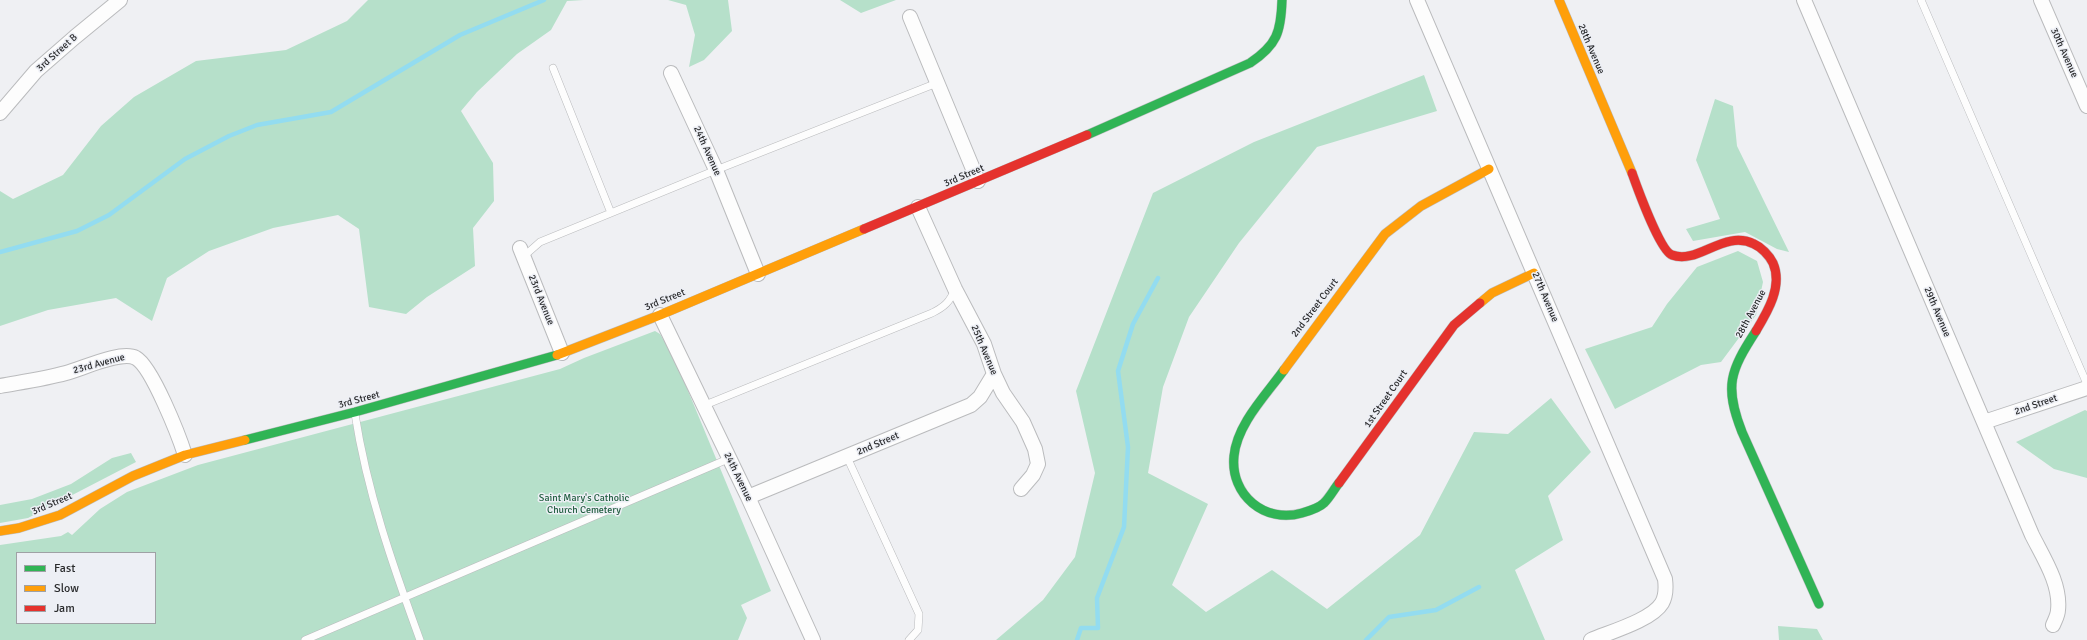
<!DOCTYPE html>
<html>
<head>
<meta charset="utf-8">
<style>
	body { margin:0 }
	#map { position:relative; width:2087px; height:640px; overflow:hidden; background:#eff0f3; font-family:Signika,sans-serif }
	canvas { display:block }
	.legend { position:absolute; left:16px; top:552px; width:140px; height:72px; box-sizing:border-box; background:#edeff5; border:1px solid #9fa1a5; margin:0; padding:5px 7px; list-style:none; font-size:12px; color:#2a2b2d }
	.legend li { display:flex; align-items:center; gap:8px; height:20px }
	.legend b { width:20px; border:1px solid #9fa1a5 }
</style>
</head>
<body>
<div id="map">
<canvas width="2087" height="640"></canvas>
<ul class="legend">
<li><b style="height:5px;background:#30b455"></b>Fast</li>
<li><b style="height:5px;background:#ff9f0a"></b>Slow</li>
<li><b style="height:5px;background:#e5322d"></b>Jam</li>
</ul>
</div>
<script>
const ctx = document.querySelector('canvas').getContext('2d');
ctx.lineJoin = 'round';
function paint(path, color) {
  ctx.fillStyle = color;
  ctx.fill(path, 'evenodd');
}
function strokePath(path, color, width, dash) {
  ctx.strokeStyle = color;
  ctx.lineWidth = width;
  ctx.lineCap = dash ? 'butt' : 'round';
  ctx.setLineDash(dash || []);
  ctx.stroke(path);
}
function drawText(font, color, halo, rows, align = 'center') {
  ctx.font = font + ' Signika,sans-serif';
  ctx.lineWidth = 3;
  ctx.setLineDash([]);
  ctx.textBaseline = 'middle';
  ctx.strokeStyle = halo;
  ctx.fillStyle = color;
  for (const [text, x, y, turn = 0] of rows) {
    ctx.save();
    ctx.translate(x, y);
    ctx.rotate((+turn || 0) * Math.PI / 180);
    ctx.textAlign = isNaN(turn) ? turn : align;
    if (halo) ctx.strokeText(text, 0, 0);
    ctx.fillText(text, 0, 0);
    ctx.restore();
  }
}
paint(new Path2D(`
	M368,0H584L567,1L551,30L517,54L477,92L461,111L493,163L494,201L473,228L475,266L427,297L406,314L369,307L359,229L338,215L273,228L209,251L167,278L152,321L116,298L48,310L0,326V191L13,199L63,175L101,126L134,97L196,61L286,50L347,21Z
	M668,0H728L732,31L704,60L689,67L695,35L686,5Z
	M840,0H896L861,13Z
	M1424,75L1437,111L1317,147L1239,243L1189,317L1163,387L1148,473L1208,504L1172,585L1206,612L1272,570L1327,609L1420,535L1474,432L1508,434L1551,398L1591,452L1548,496L1563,540L1515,570L1545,640H996L1043,600L1075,557L1095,473L1076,391L1153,193L1254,142Z
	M1715,99L1733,106L1737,146L1789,252L1777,249L1745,232L1693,241L1686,229L1720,219L1696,160Z
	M1738,251L1757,261L1763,282L1756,315L1721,362L1701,365L1615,409L1585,349L1652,327L1667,304L1697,267Z
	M655,331L660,334L674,357L771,591L741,605L747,618L738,640H0V545L61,536L68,532L72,535L100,509L127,492L198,465L560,369L584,358ZM17,553H155V623H17Z
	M2085,410L2087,411V478L2054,469L2016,442Z
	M131,453L136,462L28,518L0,523V505L32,499L71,484L112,458Z
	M1778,626L1817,629L1823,640H1779Z`), '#b6e0ca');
strokePath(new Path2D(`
	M0,252L77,231L109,215L185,159L229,136L257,125L331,112L460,35L544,0
	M1077,640L1081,628H1098L1097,598L1124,527L1128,447L1118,371L1133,324L1158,278
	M1366,640L1389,617L1436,610L1479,587`), '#93dcf0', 4.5);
const lane = new Path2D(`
	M1921,0L2087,384
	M553,68L611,213
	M523,257L540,242L716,170L937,83
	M704,407L710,403L932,313C944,307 950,302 955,289
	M355,414C367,492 393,566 420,640
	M847,457L919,614L918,630L909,640
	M305,640L728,459`);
const street = new Path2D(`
	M1417,0L1665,579C1666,587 1666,596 1662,603C1652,620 1610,632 1591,640
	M1804,0L2032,535C2043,557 2061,584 2058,610C2058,615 2055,620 2053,625
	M2041,0L2087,106
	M910,17L978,181
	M671,73L716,170L758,274
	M0,113L36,71L75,37L120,0
	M918,207L955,289L984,344L994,374L1003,393L1023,422L1035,449L1038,464L1033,475L1021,489
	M520,248L562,353
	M660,315L748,497L813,640
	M0,386C22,382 44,379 66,373C82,369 121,350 136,358C152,367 179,436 185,455
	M1984,422L2087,388
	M748,497L971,405L980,397L994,374`);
const fast = new Path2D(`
	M1087,135L1250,63C1277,45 1281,32 1282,0
	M1756,331C1730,371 1724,386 1742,432L1819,604
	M1284,370C1266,395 1237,424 1234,456C1230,495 1265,524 1302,513C1309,511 1319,508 1324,503C1330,497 1334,489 1339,483
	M245,440L355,412L557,355`);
const slow = new Path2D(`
	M1559,0L1632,173
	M1480,303L1492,293L1534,273
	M557,355L660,315L864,229
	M1284,370L1385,234L1421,206L1489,169
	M0,531L19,528L60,515L133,476L185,455L245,440`);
const jam = new Path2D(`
	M1632,173C1637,187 1660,251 1672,255C1698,265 1724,229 1754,244C1761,247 1769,255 1773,263C1783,286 1768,311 1756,331
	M864,229L1087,135
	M1339,483L1454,325L1480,303`);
strokePath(lane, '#babbbd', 8);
strokePath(street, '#babbbd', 16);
strokePath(fast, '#babbbd', 10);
strokePath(slow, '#babbbd', 10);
strokePath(jam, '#babbbd', 10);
strokePath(lane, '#fdfdfd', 7);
strokePath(street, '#fdfdfd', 14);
strokePath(fast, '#30b455', 9);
strokePath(slow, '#ff9f0a', 9);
strokePath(jam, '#e5322d', 9);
drawText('10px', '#2a2b2d', '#edeff5', [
	["28th Avenue",1591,49,67],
	["3rd Street B",57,53,-42],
	["30th Avenue",2064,53,66],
	["24th Avenue",707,151,66],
	["3rd Street",964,176,-23],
	["27th Avenue",1545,297,67],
	["23rd Avenue",541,300,68],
	["3rd Street",665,300,-22],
	["2nd Street Court",1315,308,-53],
	["29th Avenue",1937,312,67],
	["28th Avenue",1751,314,-62],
	["25th Avenue",984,350,67],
	["23rd Avenue",99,364,-15],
	["1st Street Court",1386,399,-55],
	["3rd Street",359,400,-15],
	["2nd Street",2036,405,-19],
	["2nd Street",878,444,-23],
	["24th Avenue",738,477,64],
	["3rd Street",52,504,-23]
]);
drawText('10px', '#215e40', '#edeff5', [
	["Saint Mary's Catholic",584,498],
	["Church Cemetery",584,510]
]);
</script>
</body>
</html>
